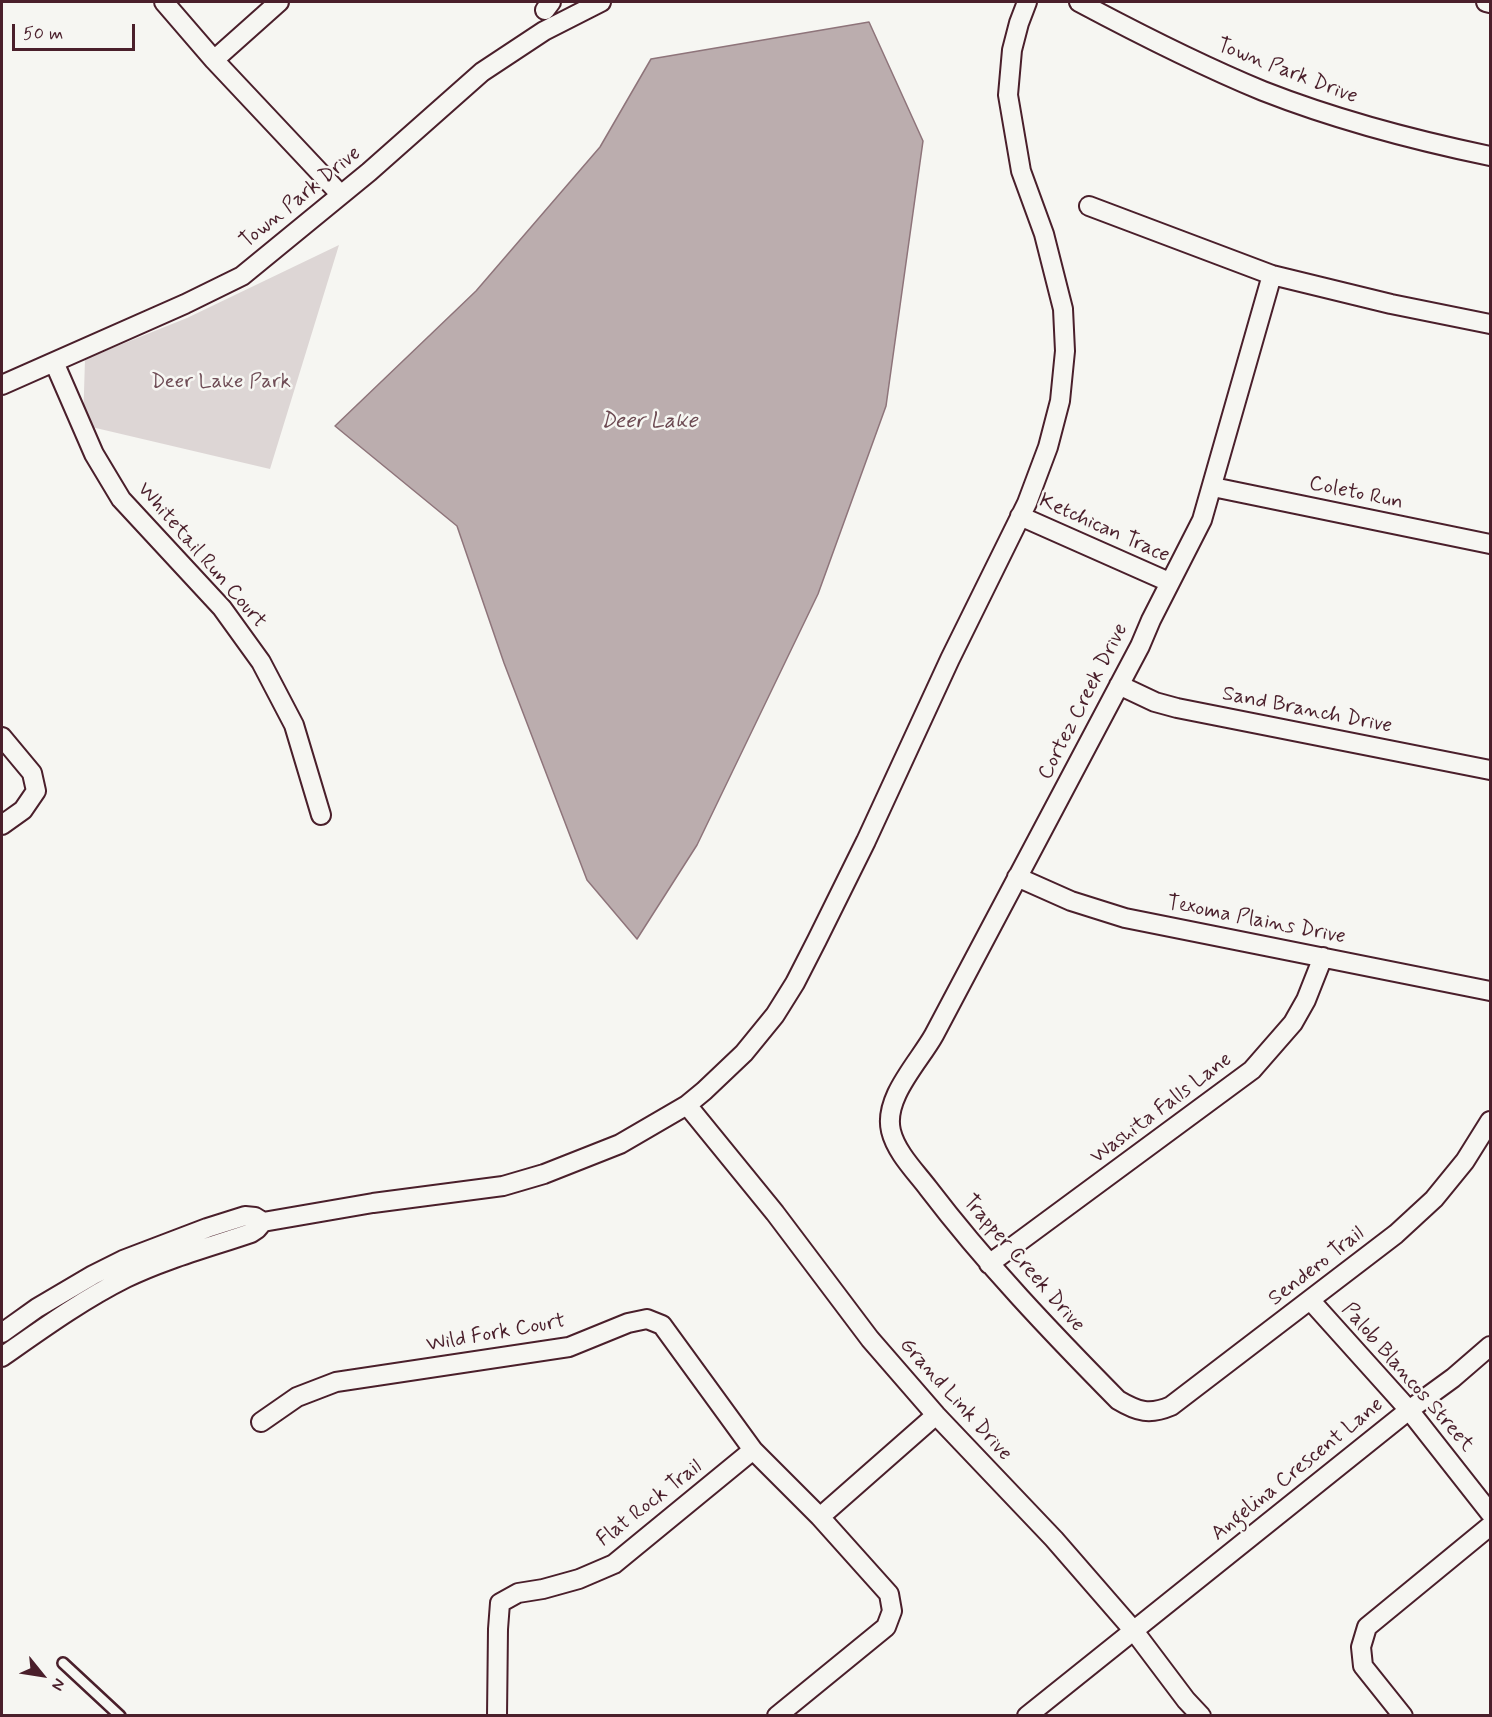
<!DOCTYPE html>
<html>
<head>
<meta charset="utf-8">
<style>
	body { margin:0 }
	#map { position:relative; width:1492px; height:1717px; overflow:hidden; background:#f6f6f2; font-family:Mynerve,sans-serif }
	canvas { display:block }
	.frame { position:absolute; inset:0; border:3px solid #4a1f2b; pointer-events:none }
	.north { position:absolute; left:12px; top:1645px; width:60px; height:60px; -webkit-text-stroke:4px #f6f6f2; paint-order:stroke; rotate:120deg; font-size:16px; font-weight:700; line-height:24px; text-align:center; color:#4a1f2b }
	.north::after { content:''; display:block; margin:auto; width:21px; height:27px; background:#4a1f2b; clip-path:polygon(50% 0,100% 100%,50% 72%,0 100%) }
	.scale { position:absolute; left:12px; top:24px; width:123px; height:27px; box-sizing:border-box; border:3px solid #4a1f2b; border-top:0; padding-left:8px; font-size:18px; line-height:21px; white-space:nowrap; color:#4a1f2b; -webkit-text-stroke:4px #f6f6f2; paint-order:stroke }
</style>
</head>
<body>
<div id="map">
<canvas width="1492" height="1717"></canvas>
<div class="frame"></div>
<div class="north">N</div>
<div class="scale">50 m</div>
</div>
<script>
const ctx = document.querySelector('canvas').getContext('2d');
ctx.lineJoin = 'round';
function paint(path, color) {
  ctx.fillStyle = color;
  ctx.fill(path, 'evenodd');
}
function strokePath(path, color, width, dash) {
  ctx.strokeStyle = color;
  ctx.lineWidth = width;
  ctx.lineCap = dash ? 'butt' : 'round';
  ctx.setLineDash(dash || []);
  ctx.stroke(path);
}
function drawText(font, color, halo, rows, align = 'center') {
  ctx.font = font + ' Mynerve,sans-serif';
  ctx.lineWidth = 5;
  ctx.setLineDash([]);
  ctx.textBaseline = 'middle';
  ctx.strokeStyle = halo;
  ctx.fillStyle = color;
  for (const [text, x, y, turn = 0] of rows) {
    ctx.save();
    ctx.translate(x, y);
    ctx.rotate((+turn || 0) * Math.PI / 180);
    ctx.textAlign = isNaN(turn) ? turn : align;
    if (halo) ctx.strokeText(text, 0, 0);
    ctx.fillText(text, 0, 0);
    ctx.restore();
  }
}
paint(new Path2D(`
	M339,245L270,469L83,425L85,359L187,318Z`), '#ddd6d5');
const water = new Path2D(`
	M869,22L923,141L886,406L818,594L697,845L637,939L587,880L504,663L457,526L335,426L476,291L600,147L651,59Z`);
paint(water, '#bbadae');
strokePath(water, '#8e747a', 1.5);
const service = new Path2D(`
	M63,1663L120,1716`);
const minor = new Path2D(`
	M164,2L214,60L341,195
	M1079,2C1139,34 1200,65 1263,91C1337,120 1413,140 1490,156
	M1486,2L1490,3
	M545,10L551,2
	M214,60L279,2
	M1089,206L1272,275L1391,304L1490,324
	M1272,275L1202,520L1151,620L1140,646C1071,776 1003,905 934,1035C919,1062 883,1098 891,1131C896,1152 915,1171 928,1188C986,1264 1051,1332 1118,1400C1138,1412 1150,1415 1171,1406L1396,1234L1434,1199L1465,1161L1490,1121
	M54,362L94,454L121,499L222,608L261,662L294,725L321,815
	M2,385L185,304L242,276L369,172L482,72L544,31L601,2
	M1213,487L1490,544
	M1020,516L1169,582
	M1119,685L1155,702L1177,708L1490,770
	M2,737L32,773L36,791L23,810L2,825
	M1017,877L1071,901L1125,918L1490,991
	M687,1105L775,1213L870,1339L936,1415L1054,1539L1134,1631L1186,1700L1201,1716
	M263,1222L373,1203L503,1186L544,1174L620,1144L687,1105L704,1091L744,1053L775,1015L795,983L817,940L866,841L950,659L1027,503L1048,447L1060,401L1065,351L1063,309L1044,234L1021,171L1008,95L1012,50L1019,23L1027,2
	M989,1264L1252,1070L1293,1023L1306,1000L1323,957
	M1311,1301L1409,1410L1490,1513
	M2,1333L37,1308L93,1275L123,1260L207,1228L245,1216L255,1217L263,1222
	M2,1357C42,1329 82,1300 126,1278C165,1259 210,1247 251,1233L257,1229L263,1222
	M261,1422L297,1397L336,1382L569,1347L628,1323L647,1319L662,1325L753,1450L820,1517L889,1594L892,1611L886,1627L777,1716
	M820,1517L936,1415
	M497,1716L498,1629L500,1603L518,1593L543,1589L579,1579L614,1564L753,1450
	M1027,1716L1409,1410L1453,1378L1490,1346
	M1403,1716L1363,1666L1361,1647L1367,1627L1490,1526`);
strokePath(service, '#4a1f2b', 14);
strokePath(minor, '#4a1f2b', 22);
strokePath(service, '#f6f6f2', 9);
strokePath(minor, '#f6f6f2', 18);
drawText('21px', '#4a1f2b', '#f6f6f2', [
	["Town Park Drive",1287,72,21],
	["Town Park Drive",301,198,-39],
	["Coleto Run",1356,494,12],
	["Ketchican Trace",1104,529,24],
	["Whitetail Run Court",201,556,49],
	["Cortez Creek Drive",1084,702,-63],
	["Sand Branch Drive",1307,711,11],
	["Texoma Plains Drive",1256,921,11],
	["Washita Falls Lane",1162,1109,-37],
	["Trapper Creek Drive",1023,1264,49],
	["Sendero Trail",1317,1267,-38],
	["Wild Fork Court",496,1334,-10],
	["Palob Blancos Street",1407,1378,49],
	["Grand Link Drive",955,1400,48],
	["Angelina Crescent Lane",1298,1470,-39],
	["Flat Rock Trail",650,1504,-38]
]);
drawText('21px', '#6f4d56', '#f6f6f2', [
	["Deer Lake Park",221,383]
]);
drawText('italic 22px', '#6c4a52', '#f6f6f2', [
	["Deer Lake",649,422]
]);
</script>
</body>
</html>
